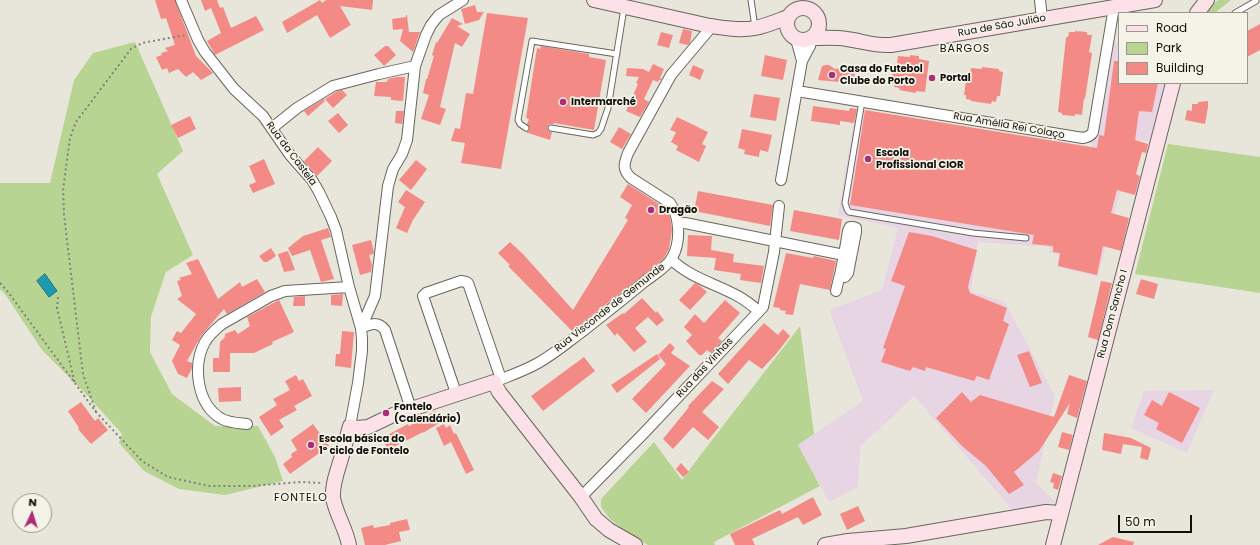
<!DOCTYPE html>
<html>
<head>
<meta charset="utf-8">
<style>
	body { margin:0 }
	#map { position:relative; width:1260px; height:545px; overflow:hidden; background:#e8e6db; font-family:Poppins,sans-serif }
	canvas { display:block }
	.legend { position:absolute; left:1118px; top:12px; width:130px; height:72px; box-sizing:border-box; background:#f5f3e8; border:1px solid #999890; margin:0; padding:5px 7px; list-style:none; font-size:12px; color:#100f0c }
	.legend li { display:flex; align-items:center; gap:8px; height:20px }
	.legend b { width:20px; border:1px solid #999890 }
	.north { position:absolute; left:12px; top:493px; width:40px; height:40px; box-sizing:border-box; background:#f5f3e8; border:1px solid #999890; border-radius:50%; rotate:4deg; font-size:11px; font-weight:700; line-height:16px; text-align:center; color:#100f0c }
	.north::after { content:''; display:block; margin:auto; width:14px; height:18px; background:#ad2b77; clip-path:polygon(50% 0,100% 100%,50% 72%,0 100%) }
	.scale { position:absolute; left:1118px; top:515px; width:74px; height:18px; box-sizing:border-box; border:2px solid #100f0c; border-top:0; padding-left:5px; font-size:12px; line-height:14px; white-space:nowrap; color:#100f0c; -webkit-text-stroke:3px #f5f3e8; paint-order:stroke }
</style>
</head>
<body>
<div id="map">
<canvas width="1260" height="545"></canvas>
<ul class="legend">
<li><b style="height:5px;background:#fce1e8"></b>Road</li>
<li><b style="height:11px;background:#b8d493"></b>Park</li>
<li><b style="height:11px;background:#f48a86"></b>Building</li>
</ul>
<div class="north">N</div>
<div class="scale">50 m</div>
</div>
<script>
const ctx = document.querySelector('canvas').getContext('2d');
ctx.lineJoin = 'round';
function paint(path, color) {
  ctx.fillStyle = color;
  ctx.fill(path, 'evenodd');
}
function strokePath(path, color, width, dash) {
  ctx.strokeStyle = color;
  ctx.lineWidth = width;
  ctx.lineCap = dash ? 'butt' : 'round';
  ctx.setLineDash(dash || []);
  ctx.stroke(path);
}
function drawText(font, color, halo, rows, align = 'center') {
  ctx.font = font + ' Poppins,sans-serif';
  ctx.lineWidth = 3.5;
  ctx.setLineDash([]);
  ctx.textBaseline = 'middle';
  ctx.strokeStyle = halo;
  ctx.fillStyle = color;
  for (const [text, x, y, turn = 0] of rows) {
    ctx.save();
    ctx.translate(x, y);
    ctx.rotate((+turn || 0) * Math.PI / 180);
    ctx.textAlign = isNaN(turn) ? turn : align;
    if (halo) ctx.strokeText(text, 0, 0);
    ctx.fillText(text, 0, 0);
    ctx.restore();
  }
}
paint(new Path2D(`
	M1114,42L1119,43V83H1165L1150,142L1134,139L1098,277L1058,267L1059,254L1049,253L1050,247L978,242L971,291L1005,302L1055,396L1036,483L1055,502L1016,514L914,396L860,447L858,487L829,502L798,445L863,401L829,310L882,290L898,228L838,215L856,109L1092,147L1094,134L1099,135Z
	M1214,390L1187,453L1131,428L1144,391Z`), '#e8d5e4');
paint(new Path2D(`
	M1218,0H1231L1215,13H1208L1209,9Z
	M135,42L183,151L157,174L193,255L166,272L151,317L150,352L172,394L215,426H258L275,457L283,481L225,495L179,489L144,471L119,443L122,434L85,393L42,350L5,294L0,289V183H50L74,80L93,53Z
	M1168,144L1260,157V293L1135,274Z
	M800,326L814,434L798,445L820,486L714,542L715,545H648L631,536L610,519L601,507V499L654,442L682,480L702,453Z`), '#b8d493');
const water = new Path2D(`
	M45,274L57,291L49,297L37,281Z`);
paint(water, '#1e9aae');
strokePath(water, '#1a707d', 1);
paint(new Path2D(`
	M155,0H175L196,56L213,73L201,80L193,72L186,77L178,69L169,73L167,68L162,70L156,57L162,55L161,53L168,51L165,48L175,45L166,18L161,19Z
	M201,0H217L220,8L223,7L231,28L256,16L264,30L215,55L207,41L221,33L211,8L205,11Z
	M320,0L322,3L326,0H373L372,10L340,6L351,25L330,38L317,15L287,33L282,22Z
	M475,5L477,12H484L479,20L465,24L461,9Z
	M487,13L528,18L501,169L461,163L465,143L451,141L455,128L460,129L466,93L473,94Z
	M406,15H407L409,32H420L413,52L400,41L403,29L393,30L392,19L406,17Z
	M452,18L463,24L457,26L470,34L462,47L455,43L440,107L446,109L440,125L421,119L429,95L423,93L426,79H427L434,56L432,55L436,42L437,43Z
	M1260,24V50L1247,57V31Z
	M683,29L692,31L690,43L688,45L679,43Z
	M1075,31L1087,32V35H1092L1089,52L1092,53L1085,99L1084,98L1082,115L1075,114V116L1062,115V113L1058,112L1066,37H1068L1069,32H1075Z
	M661,32L673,35L669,48L657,45Z
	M385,46H388L396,55L384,66L374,55Z
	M541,46L589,54V57L606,60L594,130L554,123V124H549L547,127L548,131L552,132L550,140L525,132L528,131L530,129L527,124L529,119L526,118L537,48L540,49Z
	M765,55L787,60L783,80L761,76Z
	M910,55L919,56V59L929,61L925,92L916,91V93L899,90L900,88L894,87V84L891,83L894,64H897L898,56L910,57Z
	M1114,61H1119V83H1158L1152,112L1139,111L1135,140L1148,144L1146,153L1142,152L1136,174L1140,176L1135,195L1117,190L1111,213L1129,218L1121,251L1103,246L1097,275L1058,266L1060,253L1053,252V246L1032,244L1034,235L850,205L865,110L1097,148L1099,135L1104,136Z
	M653,64L664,69L660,78L662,79L661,80H659L658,82L653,80L644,99L649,102L640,117L626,111L638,84L636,83L639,77L626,76L627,68L643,69L649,72Z
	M693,65L704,70L700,80L689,75Z
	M826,65H829L835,69L856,65L854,80L841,78L839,82L818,80L822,66Z
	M982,67L999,69V71L1003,72L1000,96H997L996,102L992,101L991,104L971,101V100L966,99V95H964L967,75H970L971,68L982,69Z
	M397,77H405L403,101L391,100V97L374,96L376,82H387L388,79Z
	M342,90L347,95L333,108L325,99L336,92Z
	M754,94L780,98L776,121L750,117Z
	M324,99L325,101L308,116L304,111Z
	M1208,101V107L1205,124L1185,120L1187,110L1192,111V104H1198V102Z
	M813,106L849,111L850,108L857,109L854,123L840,121V125L811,121Z
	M396,111H404L402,124L395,123Z
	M338,113L348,125L339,133L328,121Z
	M190,116L196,129L178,138L171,125Z
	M677,117L708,132L702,144L706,146L699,162L676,150L678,146L671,142L676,132L670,130Z
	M619,127L631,134L622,149L610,142Z
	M742,129L772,135L768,152L760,150L759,157L744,154L745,150L738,148Z
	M318,147L332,161L317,176L304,161Z
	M264,159L275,184L253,193L249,185L256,182L249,166Z
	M416,160L427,169L411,190L399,180Z
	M628,184L665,208L670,217L672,230L669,249L664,258L660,262L572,331L508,266L510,265L498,253L510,242L523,254L573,310L628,220L625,218L632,205L620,197Z
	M406,190L425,202L413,220L407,233L396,228L405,207L398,202Z
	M698,191L773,205L770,226L694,211Z
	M794,210L842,219L839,240L790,231Z
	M328,228L331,237L321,240L334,279L321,282L310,250L292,256L288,248L303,236Z
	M909,232L932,236L977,250L968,287L970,293L1007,308L1003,321L1009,324L989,380L977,376L974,381L926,367L925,371L913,367L910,371L881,362L886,349L883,348L905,286L891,281Z
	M688,235L712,236L711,250L734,254L733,262L764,266L761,283L740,280L741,274L714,270L716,258L687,256Z
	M371,240L374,252L373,254L369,255L372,265L371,272L360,275L352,245Z
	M271,248L276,256L267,262H264L259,256Z
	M288,251L295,270L284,272L278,254Z
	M786,253L813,258L814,256L836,261L830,290L800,284L793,315L785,314L786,311L780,310V308L773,307Z
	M198,259L218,299L240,282L242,287L257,279L265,292L227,314L224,309L201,336L187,361L192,363V368L187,378L178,374L172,361L180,345L172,340L177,331L181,333L196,314L177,299L182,296L177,281L181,280L179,278L192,274L186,263Z
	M1141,279L1158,284L1154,299L1136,294Z
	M1101,281L1112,283L1098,340L1088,337Z
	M695,283L700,286L707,292L690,310L679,300Z
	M343,294L342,306L331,305V295Z
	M305,296V306H293L294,297Z
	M642,298L656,313L657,311L664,320L657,326L648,317L635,328L647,342L634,352L617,333L615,336L606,325L623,313L624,314Z
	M279,300L294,332L272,342L273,344L254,353H230V372H213V358H219L220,342L225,337V334L235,330L238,334L250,326L247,317Z
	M725,300L740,313L718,338L722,341L711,353L707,350L702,355H699L686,341L692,335L684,327L695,314L704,323Z
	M764,323L778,335L783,329L790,336L776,354L762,369L749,360L728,384L718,374Z
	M342,331L354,332L351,368L335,366L336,354H340Z
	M670,343L675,348L671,353L690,366L646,413L632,399L666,364L658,355Z
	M1029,351L1042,383L1030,387L1017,355Z
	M657,354L660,359L617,393L611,385Z
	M584,357L595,371L543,411L531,396Z
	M296,375L299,381L303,379L312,396L294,406L297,410L279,420L284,427L271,436L259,417L277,405L273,399L290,390L285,381Z
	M1069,375L1087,381L1077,418L1067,414L1070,403L1039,451L1014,472L1024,485L1009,494L986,466L962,446L936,418L962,392L971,402L980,395L1054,417Z
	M712,381L724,389L702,412L719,427L708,440L693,427L673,449L663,439L689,407L688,406Z
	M241,387V401L219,402L218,388Z
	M1169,392L1200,408L1182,443L1156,429L1159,423L1144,415L1152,400L1162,406Z
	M81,402L95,421L98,418L108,430L91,444L78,429L79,428L68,411Z
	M435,411L441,422L423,433V432L388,450L382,438L408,424L409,426Z
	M313,424L329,446L290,474L283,464L292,457L291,454L297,450L291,440Z
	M444,424L446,428L450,425L454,434L456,433L474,470L466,474L451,442L444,446L436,428Z
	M1062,432L1073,435L1069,450L1058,447Z
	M1104,433L1131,438L1151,448L1148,460L1140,458L1142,447L1123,444L1121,454L1102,450Z
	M681,463L689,472L683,477L676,469Z
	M1053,473L1062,476L1058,490L1053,488L1054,483L1050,482Z
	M813,497L822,515L803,525L798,517L752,539L755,545H735L730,534L780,510L782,514Z
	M858,506L865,521L847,530L840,514Z
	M407,519L410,530L399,532L401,541L385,545H365L361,528L373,525L374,528L390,525V523Z
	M1113,537L1134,542L1133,545H1098Z`), '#f48a86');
const lane = new Path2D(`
	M751,0L755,27
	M1235,13L1256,1
	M862,101L845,203L847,209L849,212L973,233L1026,238
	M526,128L520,124L518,120L532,41L617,54
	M551,128L593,135L598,133L601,129L608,108L624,8`);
const street = new Path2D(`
	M181,0L198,40L205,52L234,89L263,116L290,155L312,180L319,192L331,217L336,230L349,287L361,328L362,339V351L358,383L350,426
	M1040,0L1042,19
	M796,39L802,61
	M797,91L1083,138C1088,137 1091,136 1093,132L1114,7
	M272,128L297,108L333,86L379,74L415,66
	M781,180L802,61L810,46L812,38
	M678,224L685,223L844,255L848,231L850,227H853L856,228V232L848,273L845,277H842L840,275L844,255
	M671,259C696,284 733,286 758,311
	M836,291L839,278L840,275
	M361,328L375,296L388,186L393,169L402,154L407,140L415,66L426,35L431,25L439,15L463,0
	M361,328C370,324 378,321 385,330L411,409
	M494,382C509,376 524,371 538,363C554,354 568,342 583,331C603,315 624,299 644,282C653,275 666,268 672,258C681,242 680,217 670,203L631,178C622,169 624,164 628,153L671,75L708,31L710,26
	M456,393L423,296L426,293L461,281L466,282L468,283L501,379
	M247,424C238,423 230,423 222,419C197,405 192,366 205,342C209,335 216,329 222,324L271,296L285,291L349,287
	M581,497L644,433L763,307L774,252L779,206`);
const secondary = new Path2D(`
	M594,0L710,26C725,28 740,31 755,28C766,26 777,21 788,17
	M787 24a16 16 0 1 1 32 0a16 16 0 1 1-32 0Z
	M1197,13L1207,0
	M812,38C823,38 835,37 847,39C862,41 874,46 891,45L1155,0
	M349,545C346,529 336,514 333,498C332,485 337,472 341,459C344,448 347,437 350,426L357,428L368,427L393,415L494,382L499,392L581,497L596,519L609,530L635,545
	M825,545L848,541L906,536L1046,512L1061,513
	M1053,545L1173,83`);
strokePath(lane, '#68665d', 7);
strokePath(street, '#68665d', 12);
strokePath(secondary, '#68665d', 16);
strokePath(new Path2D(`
	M0,283L8,292L96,412L142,461L168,477L209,486H251L301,482L323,483
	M58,297L57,308L75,384
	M96,412L83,374L64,215L63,190L70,138L76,122L131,49L142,43L186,35`), '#84827b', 2, [2, 3]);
strokePath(lane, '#fff', 5);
strokePath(street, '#fff', 10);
strokePath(secondary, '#fce1e8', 14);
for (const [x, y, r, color] of [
	[832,75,4,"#ad2b77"],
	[932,78,4,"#ad2b77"],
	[563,102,4,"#ad2b77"],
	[868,159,4,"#ad2b77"],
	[651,210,4,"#ad2b77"],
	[386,413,4,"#ad2b77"],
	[311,445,4,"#ad2b77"]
]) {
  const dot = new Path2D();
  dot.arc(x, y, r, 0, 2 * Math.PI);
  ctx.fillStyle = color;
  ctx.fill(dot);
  strokePath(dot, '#f5f3e8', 1.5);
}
drawText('10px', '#100f0c', '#f5f3e8', [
	["Rua de São Julião",1002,26,-10],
	["Rua Amélia Rei Colaço",1009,126,10],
	["Rua da Castela",291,154,53],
	["Rua Visconde de Gemunde",610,308,-38],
	["Rua Dom Sancho I",1113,314,-75],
	["Rua das Vinhas",705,368,-47]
]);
drawText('bold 10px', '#100f0c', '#f5f3e8', [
	["Casa do Futebol",840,69],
	["Clube do Porto",840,81],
	["Portal",940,78],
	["Intermarché",571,102],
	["Escola",876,153],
	["Profissional CIOR",876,165],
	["Dragão",659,210],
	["Fontelo",394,407],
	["(Calendário)",394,419],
	["Escola básica do",319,439],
	["1º ciclo de Fontelo",319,451]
], 'left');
ctx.letterSpacing = '1px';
drawText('11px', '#100f0c', '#f5f3e8', [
	["BARGOS",965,49],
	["FONTELO",301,498]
]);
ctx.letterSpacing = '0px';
</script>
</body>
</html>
